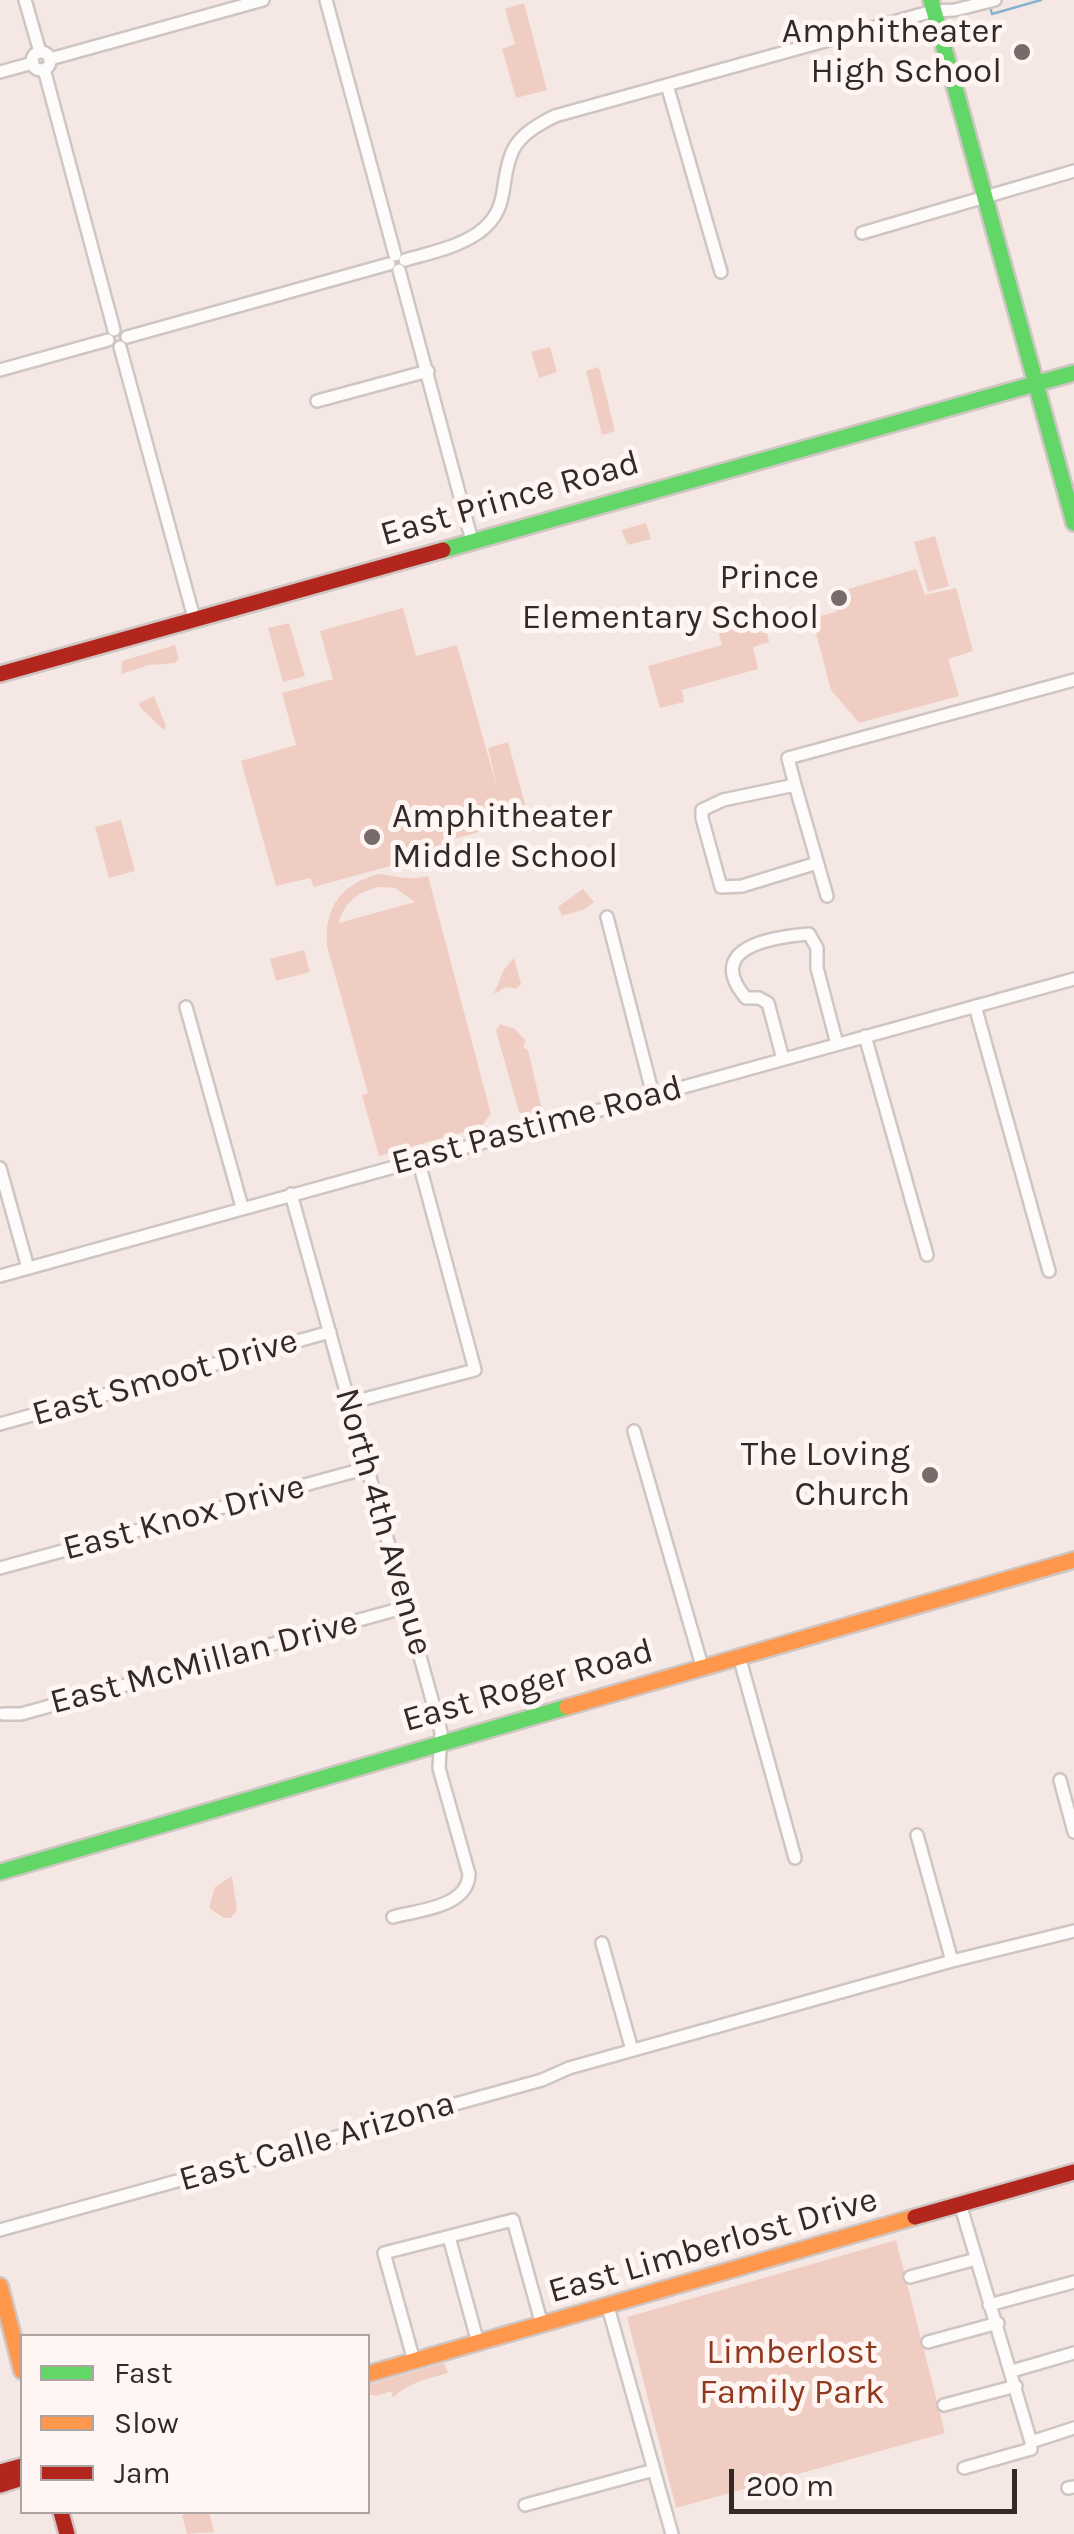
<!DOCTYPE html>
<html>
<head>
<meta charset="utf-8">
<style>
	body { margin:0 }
	#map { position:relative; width:1074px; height:2534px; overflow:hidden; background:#f5e8e4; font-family:Karla,sans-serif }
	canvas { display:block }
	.legend { position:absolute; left:20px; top:2334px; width:350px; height:180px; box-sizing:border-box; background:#fff5f2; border:2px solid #ada4a1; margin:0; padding:12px 18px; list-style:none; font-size:30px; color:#332a28 }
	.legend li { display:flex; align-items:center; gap:20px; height:50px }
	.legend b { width:50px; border:2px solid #ada4a1 }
	.scale { position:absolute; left:729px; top:2469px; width:288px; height:45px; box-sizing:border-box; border:5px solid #332a28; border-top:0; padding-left:12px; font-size:30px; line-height:35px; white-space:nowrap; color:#332a28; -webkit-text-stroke:8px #fff5f2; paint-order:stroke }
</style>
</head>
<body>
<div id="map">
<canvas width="1074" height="2534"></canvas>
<ul class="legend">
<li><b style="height:12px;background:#63d668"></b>Fast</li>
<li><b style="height:12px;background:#ff974d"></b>Slow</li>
<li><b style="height:12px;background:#b3261e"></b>Jam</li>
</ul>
<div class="scale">200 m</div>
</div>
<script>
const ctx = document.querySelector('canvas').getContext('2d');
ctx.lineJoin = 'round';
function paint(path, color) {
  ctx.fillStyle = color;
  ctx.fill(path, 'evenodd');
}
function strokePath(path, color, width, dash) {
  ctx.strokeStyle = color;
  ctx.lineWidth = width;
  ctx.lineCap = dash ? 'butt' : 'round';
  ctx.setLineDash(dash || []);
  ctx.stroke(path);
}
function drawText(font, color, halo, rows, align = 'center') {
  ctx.font = font + ' Karla,sans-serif';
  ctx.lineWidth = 10;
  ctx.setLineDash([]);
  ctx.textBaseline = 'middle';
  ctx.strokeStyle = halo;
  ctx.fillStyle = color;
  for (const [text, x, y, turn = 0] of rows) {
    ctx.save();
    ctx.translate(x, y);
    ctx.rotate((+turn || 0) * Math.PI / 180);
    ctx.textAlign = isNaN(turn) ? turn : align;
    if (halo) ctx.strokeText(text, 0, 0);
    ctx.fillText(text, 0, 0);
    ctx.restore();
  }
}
paint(new Path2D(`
	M524,3L547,90L516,98L502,49L515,44L505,9Z
	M550,347L557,372L539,378L531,352Z
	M599,367L615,431L602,435L586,371Z
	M646,523L651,539L628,545L621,530Z
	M935,536L949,586L928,592L914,542Z
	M916,569L925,595L956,588L973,651L948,659L959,696L859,723L831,690L812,618L836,612L837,598L846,596L845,590Z
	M403,608L416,656L457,645L498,791L488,748L508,742L526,808L504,813L507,824L450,840L452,849L314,887L310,878L276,886L241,761L296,745L282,693L333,679L320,631Z
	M776,611L780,625L766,629L769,642L753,647L758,669L682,690L684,702L660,708L648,666L722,645L717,628Z
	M289,623L305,676L283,682L268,628Z
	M175,645L179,659L175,663L149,665L121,674L122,661Z
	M154,696L166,726L164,730L140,707L139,703Z
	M121,820L135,871L109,878L95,827Z
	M379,874C397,876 409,881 428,876L491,1114L481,1127L379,1156L362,1095L368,1093L327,946C324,907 341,884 379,874ZM379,887L395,888L415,902L339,923C344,902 358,892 379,887Z
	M583,889L594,902L585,909L562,916L558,907Z
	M304,950L310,972L276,981L270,959Z
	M514,958L521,984L516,989L506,987L494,994L503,971Z
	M500,1024L515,1029L526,1041L523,1047L528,1050L542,1110L526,1115L519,1112L496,1031Z
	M232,1876L237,1910L231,1918H224L209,1908L215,1887Z
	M896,2240L945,2433L676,2508L627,2317Z
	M444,2363L448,2373C427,2379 409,2382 393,2398L391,2391L377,2396L368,2394V2385Z
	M195,2512H209L214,2532L187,2534L182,2515Z`), '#f0cdc2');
strokePath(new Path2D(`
	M990,7L992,14L1041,0`), '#85b2ce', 2.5);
const street = new Path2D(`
	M25,0L40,52
	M326,0L395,255
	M32 61a9 9 0 1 1 18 0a9 9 0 1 1-18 0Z
	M50,59L263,0
	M44,69L114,330
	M0,72L33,63
	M667,85L721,272
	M862,233L1074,171
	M405,260C429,253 456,248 478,233C512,209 498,182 513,150C521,134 539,124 555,116L933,11L955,10L995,0
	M399,270L472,541
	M127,337L389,264
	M120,347L194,618
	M0,370L108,340
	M317,401L428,371
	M795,785L827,896
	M817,863L742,886L721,887L702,818V810L723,800L795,785L788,758L1074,680
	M607,917L653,1095
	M975,1006L1049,1271
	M186,1007L242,1207
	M865,1036L927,1255
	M783,1059L768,1003L759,998H746C703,947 773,937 809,934L817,948V968L837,1044
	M0,1168L28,1268
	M291,1194L441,1732L439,1768L469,1874C468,1907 419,1910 393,1917
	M0,1276L1074,979
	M349,1403L475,1370L418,1159
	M0,1424L330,1332
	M634,1431L702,1666
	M0,1568L367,1468
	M739,1656L795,1858
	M3,1714H21L406,1607
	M1060,1780L1074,1832
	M917,1835L952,1961
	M602,1943L632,2050
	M961,2207L1031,2442
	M0,2230L542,2080L569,2068L952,1961L1074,1931
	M449,2237L478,2343
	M910,2277L976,2259
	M989,2305L1074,2282
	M608,2307L672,2534
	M928,2342L998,2323
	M414,2361L384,2253L513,2220L542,2325
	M1012,2371L1074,2353
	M944,2405L1016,2386
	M964,2468L1031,2449V2442L1074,2428
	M1068,2488L1074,2487
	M525,2505L654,2470`);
const fast = new Path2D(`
	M931,0L1074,523
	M443,550L1074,373
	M0,1872L567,1707`);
const slow = new Path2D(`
	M567,1707L1074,1560
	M0,2286L22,2371
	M368,2374L915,2217`);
const jam = new Path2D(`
	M0,674L443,550
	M915,2217L1074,2172
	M0,2472L22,2466
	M0,2485L22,2478
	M61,2512L67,2534`);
strokePath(street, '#cfc5c2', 16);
strokePath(fast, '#cfc5c2', 20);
strokePath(slow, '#cfc5c2', 20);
strokePath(jam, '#cfc5c2', 20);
strokePath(street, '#fefcfb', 11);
strokePath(fast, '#63d668', 15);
strokePath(slow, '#ff974d', 15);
strokePath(jam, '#b3261e', 15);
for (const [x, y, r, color] of [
	[1022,52,10,"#776c6a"],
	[839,598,10,"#776c6a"],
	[372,837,10,"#776c6a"],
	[930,1475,10,"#776c6a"]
]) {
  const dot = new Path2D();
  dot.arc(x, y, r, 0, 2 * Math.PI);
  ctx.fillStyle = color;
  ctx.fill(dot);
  strokePath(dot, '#fff5f2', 4);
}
drawText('35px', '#332a28', '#fff5f2', [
	["Amphitheater",1002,32],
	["High School",1002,72],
	["Prince",819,578],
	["Elementary School",819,618],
	["Amphitheater",392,817,"left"],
	["Middle School",392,857,"left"],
	["The Loving",910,1455],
	["Church",910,1495]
], 'right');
drawText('35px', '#332a28', '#fff5f2', [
	["East Prince Road",510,499,-16],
	["East Pastime Road",537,1126,-15],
	["East Smoot Drive",165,1378,-16],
	["East Knox Drive",184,1518,-15],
	["North 4th Avenue",383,1522,74],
	["East McMillan Drive",204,1663,-15],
	["East Roger Road",528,1686,-16],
	["East Calle Arizona",317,2142,-16],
	["East Limberlost Drive",713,2246,-16]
]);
drawText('35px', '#8f391f', '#fff5f2', [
	["Limberlost",792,2353],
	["Family Park",792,2393]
]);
</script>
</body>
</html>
